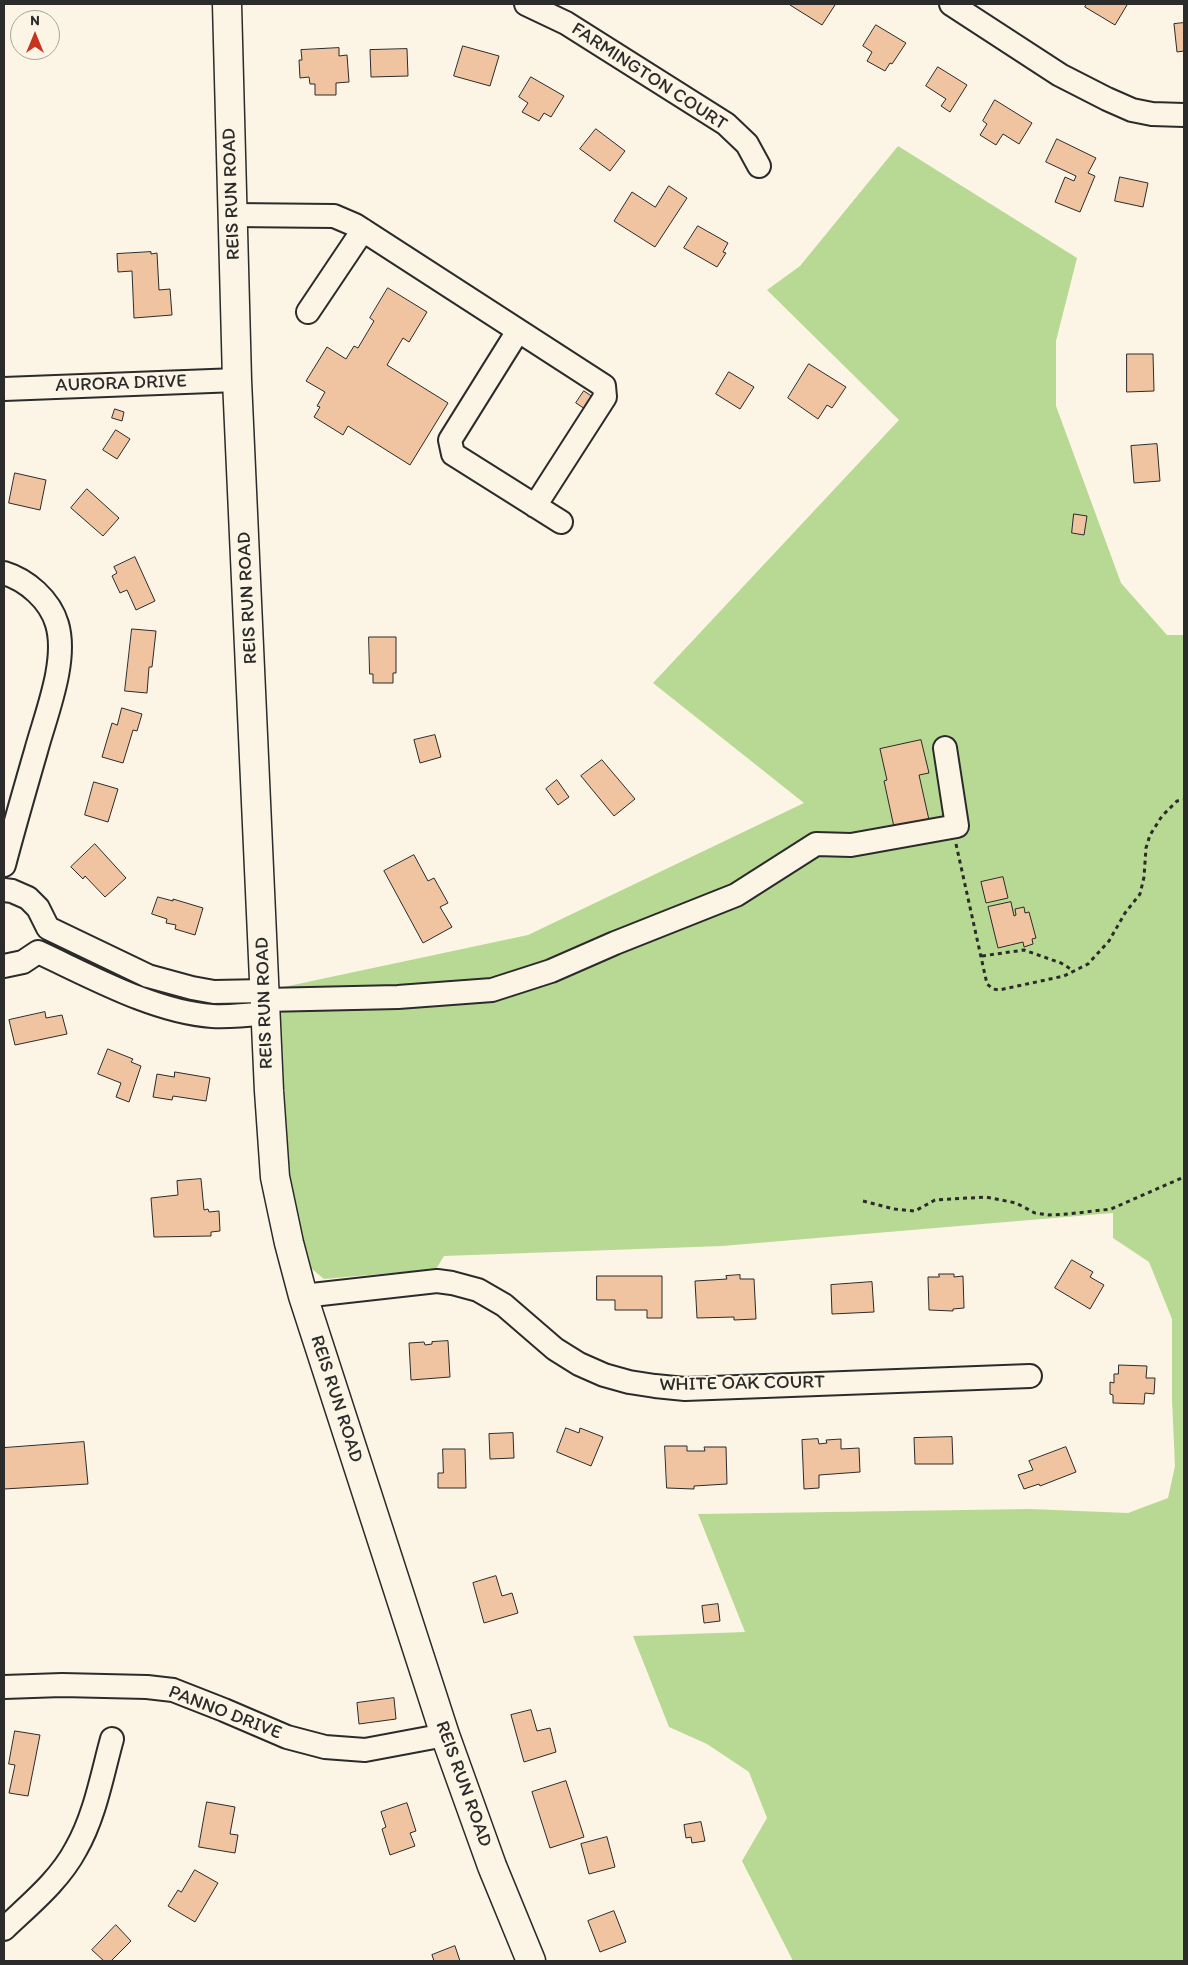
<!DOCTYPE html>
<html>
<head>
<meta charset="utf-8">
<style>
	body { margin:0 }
	#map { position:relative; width:1188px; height:1965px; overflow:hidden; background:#fcf5e5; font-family:Itim,sans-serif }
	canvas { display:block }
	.frame { position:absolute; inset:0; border:5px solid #2b2b2b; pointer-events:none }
	.north { position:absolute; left:10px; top:10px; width:50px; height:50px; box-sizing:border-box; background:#fcf5e5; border:1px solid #a8a49b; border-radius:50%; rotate:0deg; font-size:14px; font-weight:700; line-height:20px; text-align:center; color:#2b2b2b }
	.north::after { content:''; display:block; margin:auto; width:18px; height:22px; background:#c8321e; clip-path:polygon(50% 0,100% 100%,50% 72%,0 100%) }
</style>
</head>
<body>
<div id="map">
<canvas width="1188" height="1965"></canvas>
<div class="frame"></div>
<div class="north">N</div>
</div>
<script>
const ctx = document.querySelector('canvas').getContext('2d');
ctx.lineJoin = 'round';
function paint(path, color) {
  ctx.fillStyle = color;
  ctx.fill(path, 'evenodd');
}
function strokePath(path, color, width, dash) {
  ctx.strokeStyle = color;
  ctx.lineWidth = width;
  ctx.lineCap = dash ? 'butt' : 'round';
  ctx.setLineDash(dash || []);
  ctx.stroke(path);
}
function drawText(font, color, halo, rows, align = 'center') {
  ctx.font = font + ' Itim,sans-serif';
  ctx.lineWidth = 4;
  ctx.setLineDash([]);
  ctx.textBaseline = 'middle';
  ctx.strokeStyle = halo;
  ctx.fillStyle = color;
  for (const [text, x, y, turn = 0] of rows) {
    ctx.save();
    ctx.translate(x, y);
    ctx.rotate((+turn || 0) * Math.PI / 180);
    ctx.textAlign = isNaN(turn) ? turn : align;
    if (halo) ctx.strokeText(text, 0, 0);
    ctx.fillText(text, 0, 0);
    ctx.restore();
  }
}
paint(new Path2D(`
	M898,146L1077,258L1056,341V406L1121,583L1167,635H1184V1961H793L742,1861L767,1818L749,1772L707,1744L669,1727L633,1636L745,1632L698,1514L1030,1509L1128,1513L1168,1498L1175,1466L1172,1400V1319L1149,1262L1113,1238V1213L722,1246L444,1256L436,1269L324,1279L306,1264L288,1166L279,988L528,935L804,803L653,683L899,420L767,290L800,266Z`), '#b8d993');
const building = new Path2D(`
	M790,4H834L835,5L822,25L790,5Z
	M1087,4H1126L1127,5L1115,25L1085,7Z
	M1184,23V51L1177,52L1174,24Z
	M876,25L906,43L892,64L890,63L885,71L867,61L872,52L863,46Z
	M463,46L499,56L490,86L454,76Z
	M339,48V56L347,55L349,82L336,83V95H315V84H310L309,77L300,78L299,60H302L301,50Z
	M407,49L408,76L371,77L370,50Z
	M938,67L967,85L950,112L941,106L946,99L926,86Z
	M531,77L564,96L551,117L544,113L539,121L522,112L528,103L519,97Z
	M995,100L1032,123L1019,144L1003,134L996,145L980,135L987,124L983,121Z
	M596,129L625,151L610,171L580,149Z
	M1057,139L1096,158L1088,173L1095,176L1080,212L1055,202L1065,177L1074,181L1076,176L1046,162Z
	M1120,177L1148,183L1143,207L1115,201Z
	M669,186L687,198L655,247L614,221L632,192L655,207Z
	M698,226L728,243L723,252L726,253L717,267L684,248Z
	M151,252V254L157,253L159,290L170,289L172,315L134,318L132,271L118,272L117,254Z
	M388,288L427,312L409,342L403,338L387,365L448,403L410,465L348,426L343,435L314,417L320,407L317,406L325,392L306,381L327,347L346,359L354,346L358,348L374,321L370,318Z
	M1127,354H1153L1154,391L1127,392Z
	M809,364L846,387L832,408L827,405L818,419L788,398Z
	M729,372L754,387L740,409L716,394Z
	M584,391L593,397L585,409L576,403Z
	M115,409L124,412L122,421L112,418Z
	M116,430L130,439L117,459L103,450Z
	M1157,444L1160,481L1134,483L1131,446Z
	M15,473L46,480L40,510L9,503Z
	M87,489L119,518L103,536L71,508Z
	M1074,514L1087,516L1084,535L1072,533Z
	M135,557L155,601L136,610L127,590L120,593L112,576L117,573L114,567Z
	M132,629L156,631L152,667H149L147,693L125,691Z
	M369,637H396V673H393V683H373V674H370Z
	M122,708L142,714L137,731L133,730L123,763L102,757L112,723L117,725Z
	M435,735L441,757L420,763L414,740Z
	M921,740L929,773L919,775L929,820L894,827L884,781L887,780L880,749Z
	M602,760L635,799L614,816L581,776Z
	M557,780L569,797L558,805L546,789Z
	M94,782L118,789L108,822L85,815Z
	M95,844L126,878L105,897L85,876L83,879L71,867Z
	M414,855L428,881L434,878L448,903L440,907L452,927L423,943L384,871Z
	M1003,877L1008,898L986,903L981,882Z
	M158,897L173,901V899L203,908L195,935L175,929L176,925L166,923L167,919L152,914Z
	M1011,902L1014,916L1016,915L1015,909L1024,907L1025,913L1029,912L1036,938L1032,939L1033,944L1024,947L1023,942L998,948L988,907Z
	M45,1012L46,1018L62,1015L67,1034L15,1045L9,1020Z
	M108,1049L133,1059L131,1062L141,1066L129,1102L116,1097L121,1083L98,1074Z
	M175,1072L210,1078L206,1101L173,1096L172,1100L153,1097L157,1074L174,1077Z
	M201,1179L204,1210L208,1209L209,1212L219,1211L220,1231L211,1232V1236L154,1237L151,1198L178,1195L177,1181Z
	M1072,1260L1093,1272L1090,1277L1104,1285L1090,1309L1055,1288Z
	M939,1274H954V1277L963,1276L964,1308L953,1309V1311L929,1310L928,1277H939Z
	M740,1275V1279H754L756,1319L734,1320V1317L697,1318L695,1281L727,1279L726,1276Z
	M597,1276H662V1318H647V1310H615V1300H597Z
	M872,1282L874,1312L832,1314L831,1285Z
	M448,1341L450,1377L411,1380L409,1343L424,1342L425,1345L432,1344V1342Z
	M1119,1365L1147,1366L1146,1378H1155L1154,1394L1145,1393L1144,1404L1113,1403V1395L1110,1394V1382L1114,1383V1374H1118Z
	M566,1428L579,1433L580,1428L603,1437L591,1466L557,1452Z
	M513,1433L514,1458L490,1459L489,1434Z
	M952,1437L953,1464H915L914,1438Z
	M818,1439L819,1444L827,1443L826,1440L841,1439V1449L859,1448L860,1472L819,1475V1488L804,1489L802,1440Z
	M84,1442L88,1484L4,1489V1448Z
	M665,1446H687V1451H705L704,1447H726L727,1484L694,1486V1489L667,1488Z
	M1066,1447L1076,1472L1040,1486L1039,1484L1024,1489L1018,1475L1033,1470L1029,1461Z
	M443,1449H465L466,1488H438V1473H443Z
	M496,1576L502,1596L512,1593L518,1613L484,1623L473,1583Z
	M718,1604L720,1621L704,1623L702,1606Z
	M394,1698L396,1719L359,1724L357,1703Z
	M531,1710L537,1731L550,1728L556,1752L524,1762L511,1715Z
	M15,1731L40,1735L28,1796L9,1793L15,1765L9,1764Z
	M566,1781L584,1837L550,1848L532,1792Z
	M207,1802L235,1807L230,1834L238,1835L235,1853L199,1847Z
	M407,1803L416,1831L410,1833L415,1846L390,1855L382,1829L386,1827L381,1812Z
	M701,1822L705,1841L692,1843L691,1837L686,1838L684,1825Z
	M607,1837L615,1867L589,1874L581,1844Z
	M195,1870L218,1883L195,1922L168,1906L178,1890L181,1892Z
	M614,1911L626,1942L600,1952L588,1921Z
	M116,1925L131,1941L111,1961H104L92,1950Z
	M455,1946L460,1961H434L432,1955Z`);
paint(building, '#f0c4a0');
strokePath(building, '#2b2b2b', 1);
const minor = new Path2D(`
	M526,4L566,23L726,124L747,144L759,166
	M951,4L1060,75L1107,99L1132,110L1152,114L1184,115
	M233,215L334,216L355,225L604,386L605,397L535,506
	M308,312L363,230
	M518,331L450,440L453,454L561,522
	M4,389L237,380
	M4,573C27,580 50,600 57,624C68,661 46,714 36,751C25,789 14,827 4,865
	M4,890L12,891L28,898L38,908L48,928L148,976L192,988L214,992L265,991
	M4,966L23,962L38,952C90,976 154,1012 212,1016C230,1017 248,1015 265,1013
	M265,1000L398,997L492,990L551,971L615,943L736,895L816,844L851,845L957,826L945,748
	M303,1296L437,1281L452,1283L478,1290L504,1305L555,1349L579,1364L604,1375L629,1382L655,1386L685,1389L1030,1376
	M4,1687L62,1685L147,1687L173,1690L224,1710L287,1737L325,1747L365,1750L445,1735
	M4,1929C30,1904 59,1881 76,1849C95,1816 102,1775 112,1739`);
const major = new Path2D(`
	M227,4L237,380L269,1091L275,1177L289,1243L303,1296L445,1735L492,1866L531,1961`);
strokePath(minor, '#2b2b2b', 26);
strokePath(major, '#2b2b2b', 31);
strokePath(new Path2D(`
	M956,844L987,984L993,989L999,990L1064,976L1088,964L1109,941L1125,913L1140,894L1144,877L1146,848L1150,835L1162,816L1177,801L1184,800
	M982,956L1024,950L1061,963L1074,971
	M863,1201L894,1209L915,1211L935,1200L986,1197L1016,1203L1035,1213L1049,1215L1068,1214L1111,1209L1184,1177`), '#2b2b2b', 3, [4, 4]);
strokePath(minor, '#fcf5e5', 22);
strokePath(major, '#fcf5e5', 28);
drawText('19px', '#2b2b2b', '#fcf5e5', [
	["FARMINGTON COURT",649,77,33],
	["REIS RUN ROAD",232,194,-92],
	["AURORA DRIVE",121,384,-2],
	["REIS RUN ROAD",248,598,-93],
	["REIS RUN ROAD",265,1003,-92],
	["WHITE OAK COURT",742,1384,-1],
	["REIS RUN ROAD",336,1399,72],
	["PANNO DRIVE",225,1713,21],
	["REIS RUN ROAD",463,1784,70]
]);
</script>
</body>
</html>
